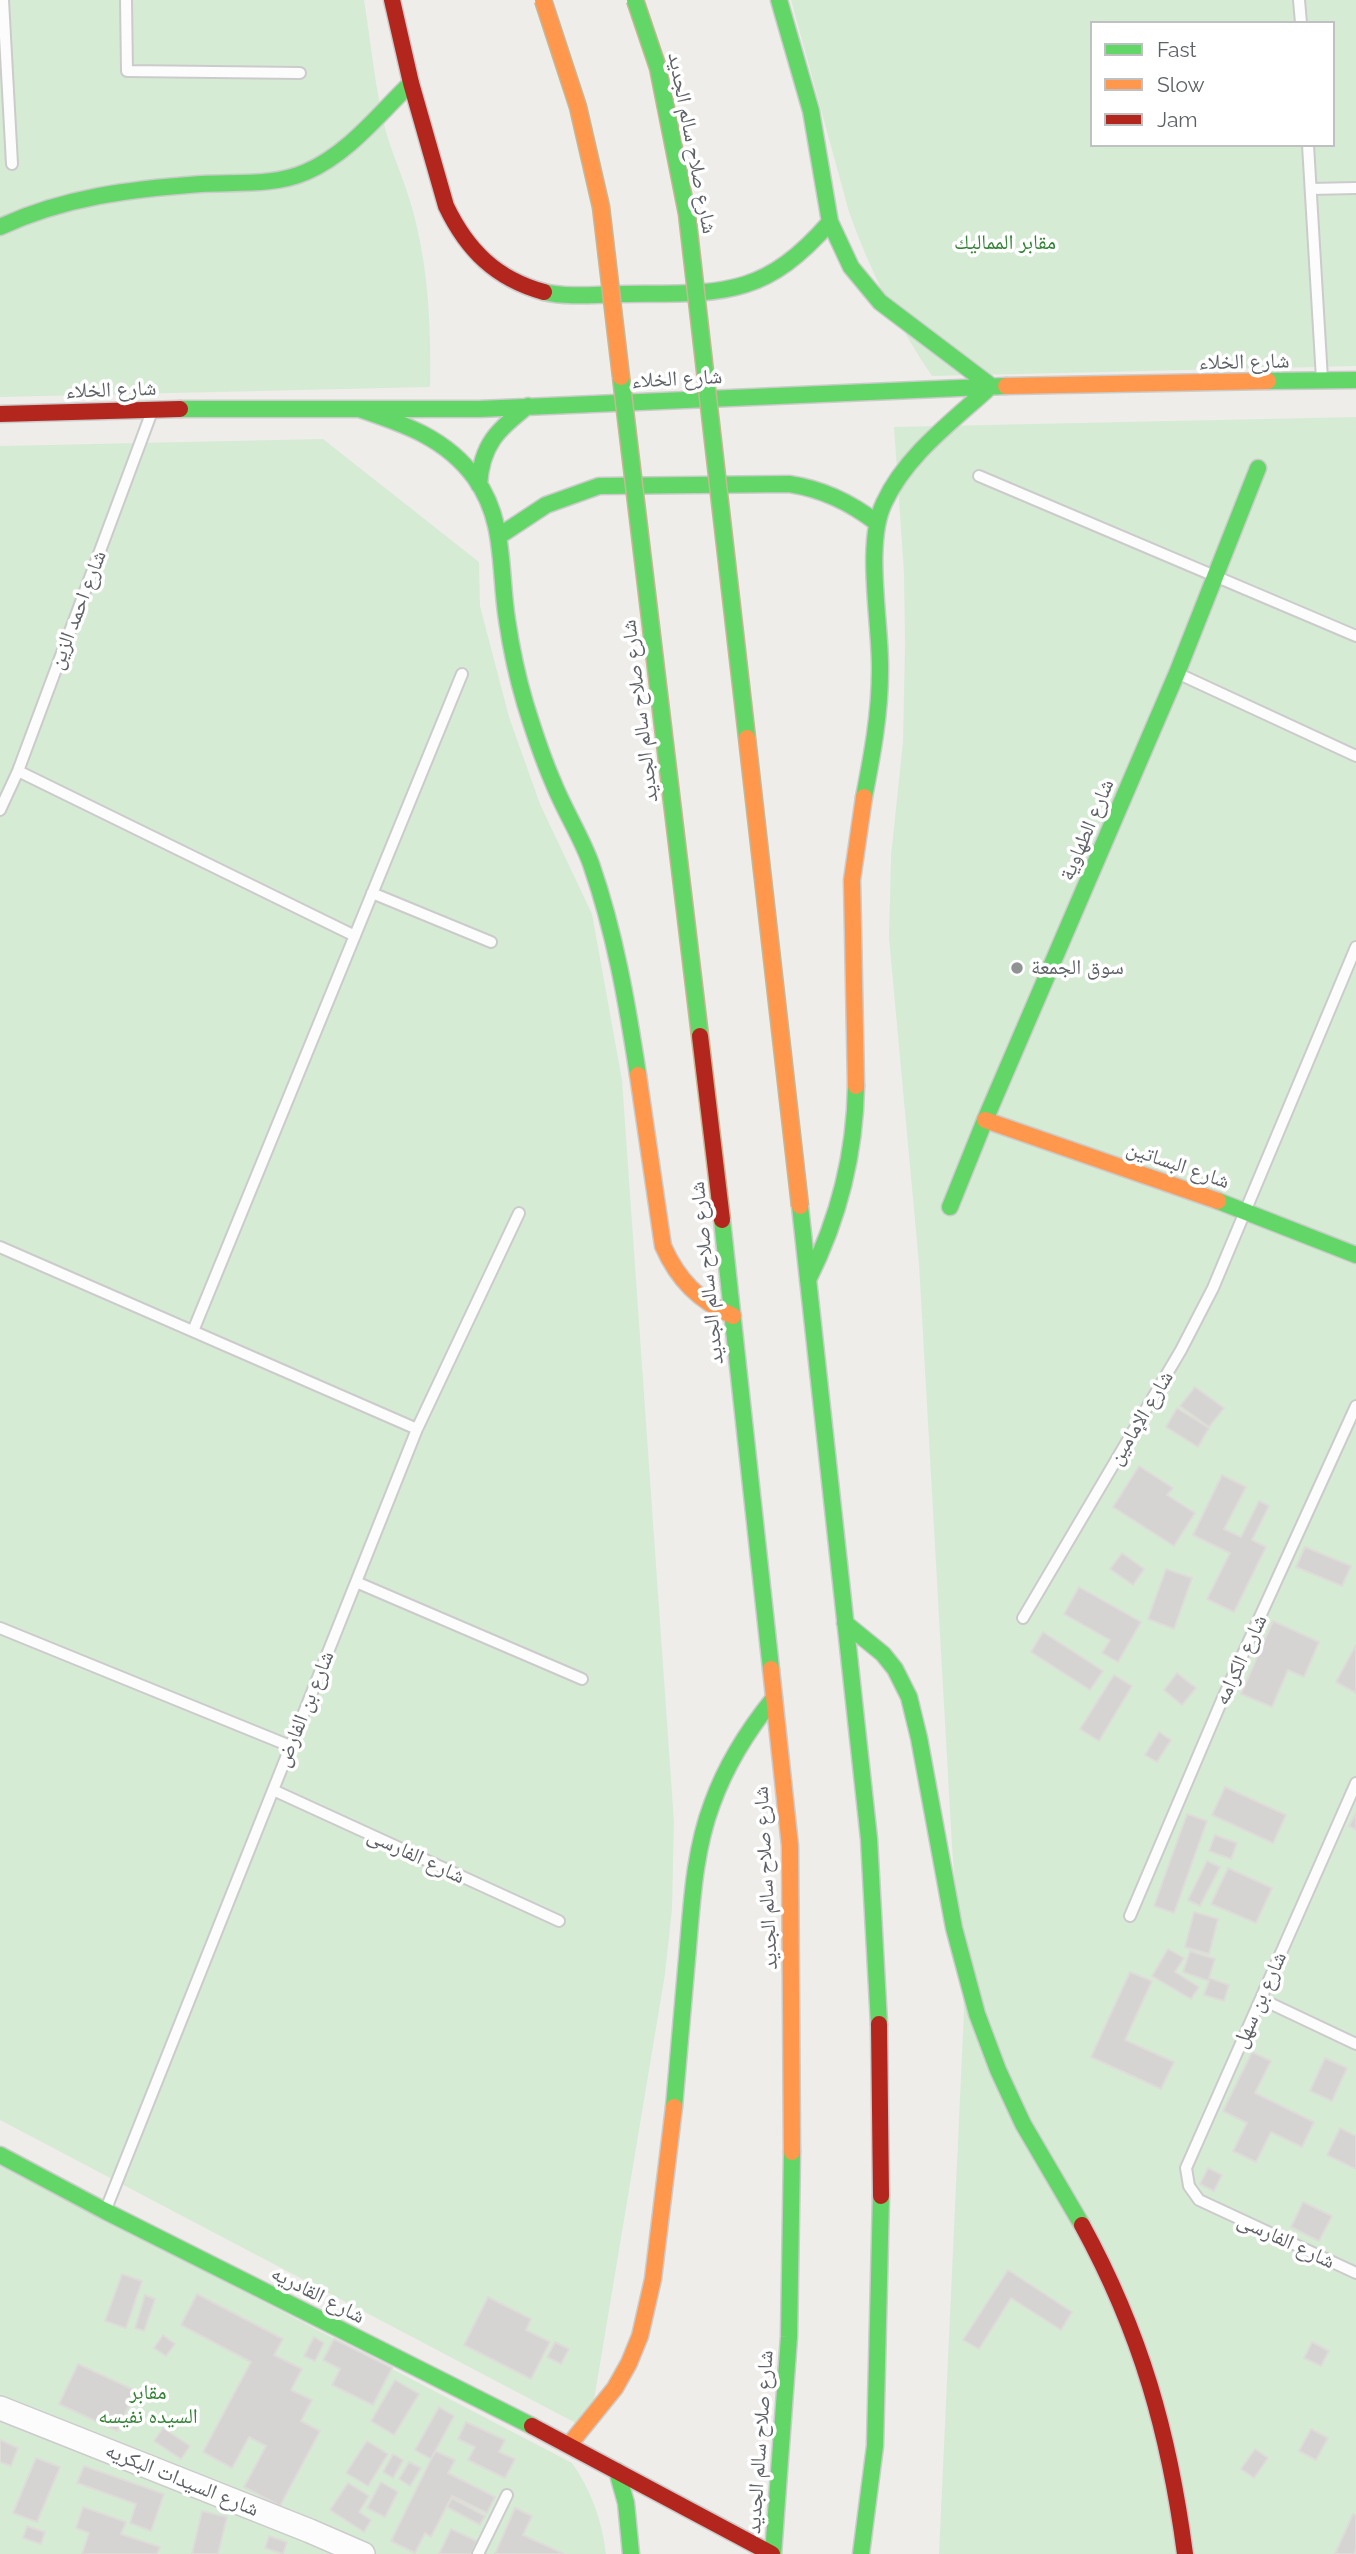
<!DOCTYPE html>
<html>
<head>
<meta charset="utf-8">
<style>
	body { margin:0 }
	#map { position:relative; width:1356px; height:2554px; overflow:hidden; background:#eeede9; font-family:Raleway,sans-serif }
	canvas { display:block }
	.legend { position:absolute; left:1090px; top:21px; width:245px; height:126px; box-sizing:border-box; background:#fff; border:2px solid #bfc0c2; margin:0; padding:9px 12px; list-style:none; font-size:21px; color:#5e6267 }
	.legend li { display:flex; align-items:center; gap:14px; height:35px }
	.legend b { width:35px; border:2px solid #bfc0c2 }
</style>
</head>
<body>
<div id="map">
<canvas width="1356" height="2554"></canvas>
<ul class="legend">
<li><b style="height:9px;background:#63d668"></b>Fast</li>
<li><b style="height:9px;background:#ff974d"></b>Slow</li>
<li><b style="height:9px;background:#b3261e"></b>Jam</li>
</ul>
</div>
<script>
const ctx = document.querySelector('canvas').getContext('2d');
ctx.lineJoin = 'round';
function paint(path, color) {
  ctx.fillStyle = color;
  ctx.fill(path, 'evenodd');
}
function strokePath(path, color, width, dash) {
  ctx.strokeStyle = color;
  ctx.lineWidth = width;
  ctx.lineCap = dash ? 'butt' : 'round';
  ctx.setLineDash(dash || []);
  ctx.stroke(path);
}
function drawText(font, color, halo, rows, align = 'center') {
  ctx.font = font + ' Raleway,"Noto Naskh Arabic",sans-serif';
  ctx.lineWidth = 7;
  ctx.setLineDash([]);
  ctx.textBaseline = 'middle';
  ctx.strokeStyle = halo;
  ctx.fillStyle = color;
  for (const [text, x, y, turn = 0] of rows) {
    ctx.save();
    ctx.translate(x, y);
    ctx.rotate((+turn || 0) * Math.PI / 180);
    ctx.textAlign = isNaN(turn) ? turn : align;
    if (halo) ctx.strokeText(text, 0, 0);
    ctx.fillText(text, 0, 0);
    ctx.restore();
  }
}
paint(new Path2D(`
	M0,0H364C371,43 375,89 386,132C395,162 409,191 416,223C429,277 431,332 430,387L0,397Z
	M791,0H1356V366L932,376C898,326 869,269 849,212ZM1092,23H1333V145H1092Z
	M1356,417V2554H939L964,2011L952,1846L919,1264L889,938L891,856L903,742L905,646L904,573L894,427Z
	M323,439L479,562L480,606L509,717L540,804L592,914L622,1080L674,1822L672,1909L665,1974L589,2430L0,2120V446Z
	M0,2164L572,2463C591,2490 602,2520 606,2554H0Z`), '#d6ebd4');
const building = new Path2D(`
	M1195,1387L1224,1408L1209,1427L1180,1406Z
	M1177,1408L1209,1428L1198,1447L1166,1427Z
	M1139,1466L1173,1488L1167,1495L1195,1513L1174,1546L1113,1507Z
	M1222,1475L1246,1487L1224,1529L1241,1537L1259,1501L1269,1506L1252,1540L1266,1547L1234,1612L1207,1599L1230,1553L1193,1535Z
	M1305,1547L1351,1566L1342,1586L1296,1567Z
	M1122,1553L1144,1569L1133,1585L1110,1569Z
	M1166,1569L1192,1578L1174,1629L1148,1619Z
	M1079,1587L1141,1622L1118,1662L1102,1653L1110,1640L1064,1614Z
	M1273,1621L1319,1642L1304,1677L1288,1670L1272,1707L1241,1694Z
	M1043,1632L1103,1671L1090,1690L1031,1652Z
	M1356,1645V1693L1336,1682Z
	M1177,1673L1196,1688L1182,1705L1164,1690Z
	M1114,1675L1132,1686L1099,1741L1080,1729Z
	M1159,1732L1171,1740L1157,1762L1145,1755Z
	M1225,1787L1286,1815L1273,1843L1212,1815Z
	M1356,1813V1830L1349,1826Z
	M1187,1814L1207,1821L1174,1913L1154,1906Z
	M1215,1835L1237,1843L1231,1859L1209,1851Z
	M1207,1861L1220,1867L1200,1906L1188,1900Z
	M1228,1868L1272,1888L1256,1923L1211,1904Z
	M1194,1912L1218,1919L1209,1954L1185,1947Z
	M1168,1949L1184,1958L1175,1972L1199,1987L1191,1999L1152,1976Z
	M1190,1951L1215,1959L1209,1978L1229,1985L1224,2001L1204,1995L1209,1981L1183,1972Z
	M1130,1972L1152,1981L1125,2040L1174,2062L1161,2089L1091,2057Z
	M1252,2052L1271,2061L1255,2093L1314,2122L1302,2147L1271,2132L1256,2162L1233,2151L1247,2123L1223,2111Z
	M1325,2058L1347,2068L1332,2101L1310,2091Z
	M1340,2128L1356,2136V2169L1327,2155Z
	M1208,2168L1222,2175L1214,2191L1200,2184Z
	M1303,2202L1332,2216L1319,2241L1291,2227Z
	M1008,2270L1072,2312L1061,2330L1011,2298L979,2349L963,2340Z
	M122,2274L142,2281L126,2328L105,2321Z
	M197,2294L283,2339L274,2355L302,2369L291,2390L312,2400L301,2421L320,2431L280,2506L244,2487L266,2446L249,2437L232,2468L203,2452L251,2362L181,2325Z
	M145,2295L155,2299L144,2331L135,2328Z
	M488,2297L531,2319L526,2330L550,2342L531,2379L464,2345Z
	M163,2335L175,2344L166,2356L154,2348Z
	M314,2337L324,2343L315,2361L304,2356Z
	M334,2339L392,2368L373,2405L332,2385L340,2369L323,2360Z
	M555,2342L569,2349L561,2364L547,2357Z
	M1312,2342L1329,2351L1321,2366L1304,2358Z
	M78,2364L136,2391L117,2431L59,2404Z
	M395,2380L419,2394L394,2435L371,2421Z
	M439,2407L454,2416L431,2459L415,2450Z
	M466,2422L505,2440L499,2452L515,2459L505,2478L468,2460L475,2447L458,2439Z
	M163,2428L190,2446L181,2459L154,2441Z
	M1311,2429L1328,2438L1316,2460L1299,2451Z
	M0,2440L18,2448L11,2466L0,2462Z
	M367,2441L388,2454L368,2486L346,2473Z
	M1255,2449L1268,2458L1254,2478L1241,2469Z
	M435,2451L455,2460L448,2473L495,2497L487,2513L452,2496L431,2537L425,2533L415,2553L391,2541Z
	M393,2454L403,2460L393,2478L383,2472Z
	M36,2458L60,2467L37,2522L13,2513Z
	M409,2462L421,2468L410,2486L399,2479Z
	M84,2466L164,2494L151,2531L130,2523L136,2504L77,2483Z
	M381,2482L398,2492L385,2517L367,2508Z
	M348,2483L369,2496L359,2512L371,2520L364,2532L330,2510Z
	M452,2498L485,2516L480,2525L447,2507Z
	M83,2507L126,2522L121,2534L160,2547L157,2554H82L89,2533L76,2528Z
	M515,2508L532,2516L523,2535L564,2554H495Z
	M202,2511L227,2517L218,2554H192Z
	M1353,2514L1356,2515V2549L1354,2554H1335Z
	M27,2526L45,2532L41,2544L23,2538Z
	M451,2529L477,2541L471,2554H439Z
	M269,2536L287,2542L283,2554L265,2548Z`);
paint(building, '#d5d4d2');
strokePath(building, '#dedcd8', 2);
const lane = new Path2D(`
	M3,0L12,164
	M126,0L127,71L300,73
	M1299,0L1301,23
	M1308,145L1322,379
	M1311,189L1356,188
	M979,476L1356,636
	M1179,674L1356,756
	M18,771L355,936
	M0,810L18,771L151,414
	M372,893L491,942
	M0,1247L417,1429
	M193,1331L462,674
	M356,1582L582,1679
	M1023,1618L1181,1350L1213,1288L1356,947
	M0,1628L290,1746
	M1356,1783L1186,2168L1189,2186L1199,2200L1356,2273
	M273,1790L559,1921
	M1130,1916L1222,1700L1356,1406
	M1261,1999L1356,2044
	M106,2209L417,1429L519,1213
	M478,2554L507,2495`);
const street = new Path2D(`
	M0,2408L310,2531L363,2554`);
const fast = new Path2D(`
	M779,0L811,111L830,222L851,267L880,302L991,386C953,421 906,455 884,503C864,544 881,624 880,671C880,714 872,756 864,797
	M0,227C64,197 131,189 201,184C236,182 274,186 306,172C348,154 379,114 411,83
	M544,292C569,298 599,294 625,294C721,293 763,299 830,222
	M1268,381L1356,380
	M180,409H479L1006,386
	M359,409C404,424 446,438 475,478C506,521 499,569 507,620C511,647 517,676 525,703C533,729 542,757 553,782C564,810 581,836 591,864C615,933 627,1003 638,1075
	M479,485C481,445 498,429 528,406
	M499,536L546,505L599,486L789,484C823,489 850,502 877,523
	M1218,1201L1356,1255
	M800,1206L869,1839L879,2024
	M950,1207L985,1120L1177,673L1258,468
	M722,1220L771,1669
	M808,1280C839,1218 855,1156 856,1086
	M845,1623L883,1654L895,1669L909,1697L919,1738L954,1928L977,2014L998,2070L1023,2124L1082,2225
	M674,2107C679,2054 683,2000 688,1947C692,1899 695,1849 712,1804C726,1765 748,1730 774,1698
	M0,2155L105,2211L532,2426
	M617,2471L626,2503L631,2554
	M773,2554L789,2337L792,2152
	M861,2554L875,2446L881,2196`);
const slow = new Path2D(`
	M1006,386L1268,381
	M638,1075L663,1246C678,1280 699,1301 733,1316
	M856,1086L852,880L864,797
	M985,1120L1218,1201
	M771,1669L790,1846L792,2152
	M569,2445L615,2388L629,2363L640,2336L653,2279L674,2107`);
const jam = new Path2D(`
	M392,0L411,83L446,206C467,250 496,279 544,292
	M0,414L180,409
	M879,2024L881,2196
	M1082,2225C1141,2333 1169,2433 1185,2554
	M532,2426L772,2554`);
strokePath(lane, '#cbcbcb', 14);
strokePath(street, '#cbcbcb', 26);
strokePath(fast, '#cbcbcb', 19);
strokePath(slow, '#cbcbcb', 19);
strokePath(jam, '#cbcbcb', 19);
strokePath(lane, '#fcfcfc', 10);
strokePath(street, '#fcfcfc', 23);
strokePath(fast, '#63d668', 16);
strokePath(slow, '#ff974d', 16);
strokePath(jam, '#b3261e', 16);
const fastBridge = new Path2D(`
	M635,0L658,68L687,214L747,738
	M621,377L700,1036`);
const slowBridge = new Path2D(`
	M543,0L578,107L601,207L621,377
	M747,738L800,1206`);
const jamBridge = new Path2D(`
	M700,1036L722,1220`);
strokePath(fastBridge, '#c7b795', 19, []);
strokePath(slowBridge, '#c7b795', 19, []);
strokePath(jamBridge, '#c7b795', 19, []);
strokePath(fastBridge, '#63d668', 16);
strokePath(slowBridge, '#ff974d', 16);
strokePath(jamBridge, '#b3261e', 16);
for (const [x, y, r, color] of [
	[1017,968,7,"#909394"]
]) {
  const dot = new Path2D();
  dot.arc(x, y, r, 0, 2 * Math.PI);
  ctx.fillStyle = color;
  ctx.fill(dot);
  strokePath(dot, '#fff', 2.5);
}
drawText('21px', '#5e6267', '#fff', [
	["شارع صلاح سالم الجديد",692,143,79],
	["شارع الخلاء",1244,362,-1],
	["شارع الخلاء",677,379,-3],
	["شارع الخلاء",111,390,-2],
	["شارع احمد الزين",78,610,-69],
	["شارع صلاح سالم الجديد",640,711,-97],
	["شارع الطهاوية",1087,830,-67],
	["شارع البساتين",1178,1165,19],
	["شارع صلاح سالم الجديد",707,1273,-96],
	["شارع الإمامين",1141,1418,-59],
	["شارع الكرامه",1241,1660,-65],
	["شارع بن الفارض",305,1709,-68],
	["شارع الفارسى",416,1856,25],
	["شارع صلاح سالم الجديد",766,1878,-93],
	["شارع بن سهل",1260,2000,-66],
	["شارع الفارسى",1286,2241,25],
	["شارع القادريه",318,2295,27],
	["شارع صلاح سالم الجديد",760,2442,-86],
	["شارع السيدات البكريه",182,2480,22]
]);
drawText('21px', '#308333', '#fff', [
	["مقابر المماليك",1005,243],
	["مقابر",148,2393],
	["السيده نفيسه",148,2417]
]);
drawText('21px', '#5e6267', '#fff', [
	["سوق الجمعة",1031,968]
], 'left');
</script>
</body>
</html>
